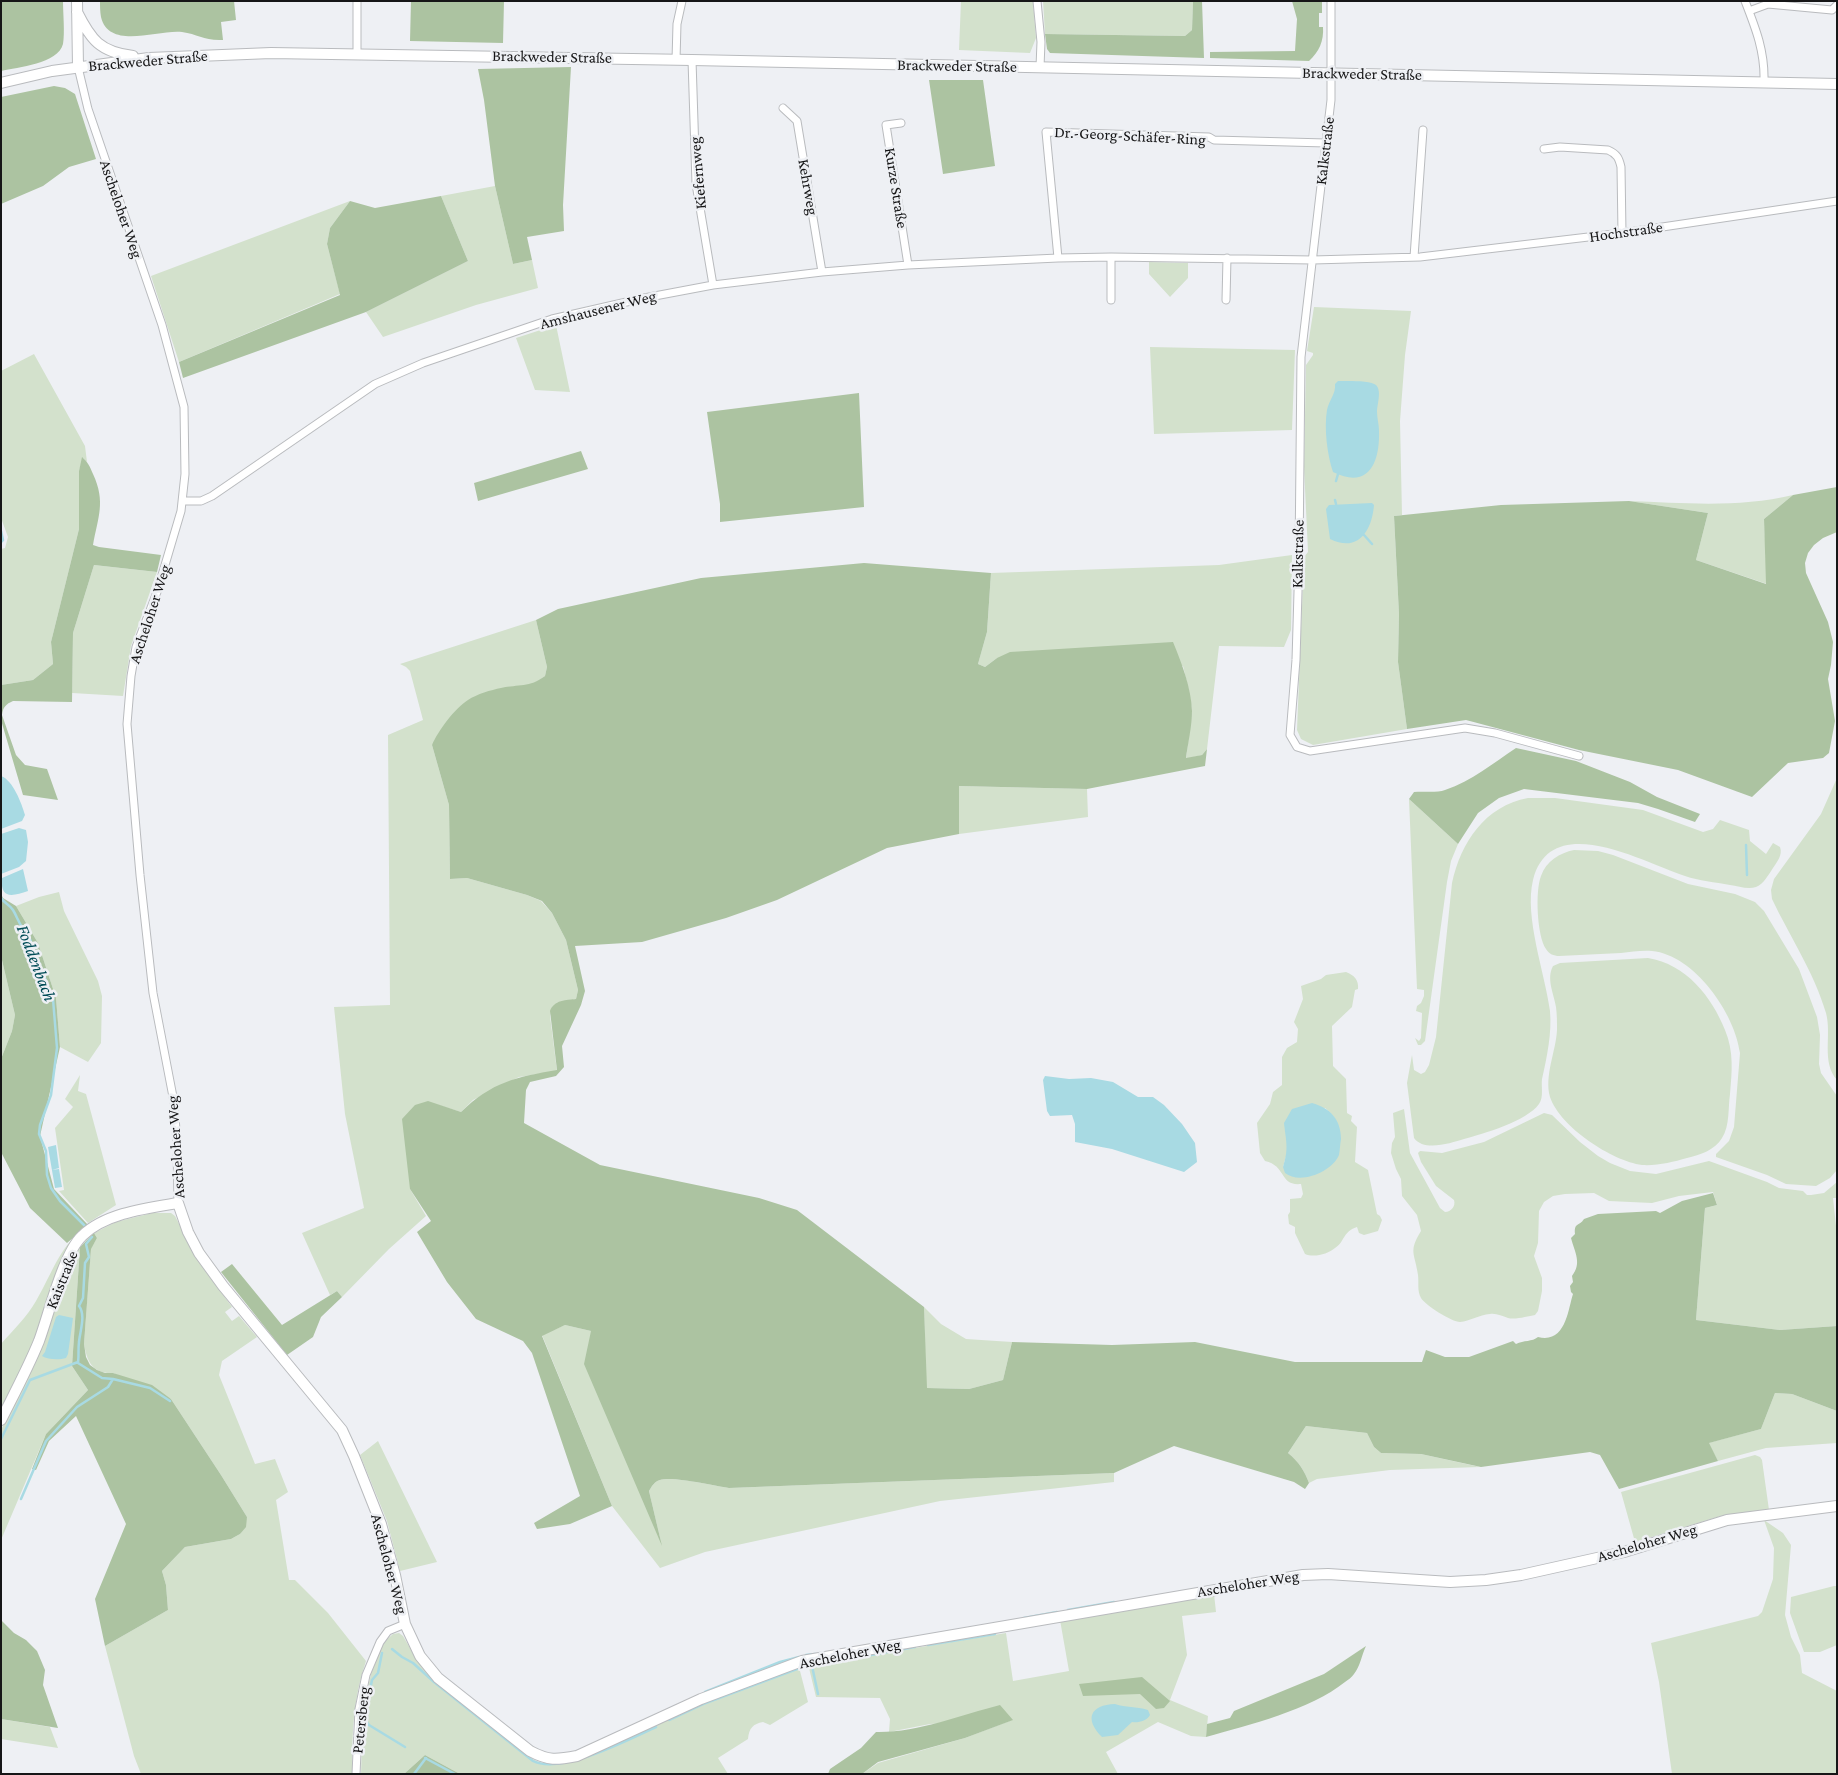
<!DOCTYPE html>
<html>
<head>
<meta charset="utf-8">
<style>
	body { margin:0 }
	#map { position:relative; width:1838px; height:1775px; overflow:hidden; background:#eef0f4; font-family:"Crimson Pro",serif }
	canvas { display:block }
	.frame { position:absolute; inset:0; border:2px solid #161617; pointer-events:none }
</style>
</head>
<body>
<div id="map">
<canvas width="1838" height="1775"></canvas>
<div class="frame"></div>
</div>
<script>
const ctx = document.querySelector('canvas').getContext('2d');
ctx.lineJoin = 'round';
function paint(path, color) {
  ctx.fillStyle = color;
  ctx.fill(path, 'evenodd');
}
function strokePath(path, color, width, dash) {
  ctx.strokeStyle = color;
  ctx.lineWidth = width;
  ctx.lineCap = dash ? 'butt' : 'round';
  ctx.setLineDash(dash || []);
  ctx.stroke(path);
}
function drawText(font, color, halo, rows, align = 'center') {
  ctx.font = font + ' "Crimson Pro",serif';
  ctx.lineWidth = 5;
  ctx.setLineDash([]);
  ctx.textBaseline = 'middle';
  ctx.strokeStyle = halo;
  ctx.fillStyle = color;
  for (const [text, x, y, turn = 0] of rows) {
    ctx.save();
    ctx.translate(x, y);
    ctx.rotate((+turn || 0) * Math.PI / 180);
    ctx.textAlign = isNaN(turn) ? turn : align;
    if (halo) ctx.strokeText(text, 0, 0);
    ctx.fillText(text, 0, 0);
    ctx.restore();
  }
}
paint(new Path2D(`
	M961,1H1033L1036,38L1030,53L959,50Z
	M1043,1H1193L1192,30L1185,36L1045,34Z
	M495,186L513,264L532,260L538,288L476,305L383,337L366,312L468,261L441,196Z
	M350,201L330,228L327,244L340,294L179,362L151,276Z
	M1149,262L1188,263V278L1170,297L1149,274Z
	M1314,307L1411,311L1405,355L1400,421L1402,515L1394,516L1399,614L1398,662L1407,729L1313,745L1301,739L1297,730L1304,557L1308,552L1304,467L1306,365L1313,355V353L1307,351Z
	M556,325L570,392L535,390L516,338Z
	M1150,347L1295,350L1292,430L1154,434Z
	M34,354L85,446L87,462L83,458L79,471V529L51,642L53,664L33,680L1,685V549L5,548L8,537L1,518V371Z
	M1793,495L1764,519L1767,584L1696,560L1708,513L1629,501C1684,503 1739,508 1793,495Z
	M1292,555L1291,630L1284,647L1219,646L1207,749L1202,755L1186,759L1192,711L1189,691L1183,666L997,658L985,667L978,664L987,632L991,573L1219,565Z
	M94,565L157,572L131,646L123,696L72,693L73,633Z
	M536,620L547,667L545,676L536,683L522,687L502,688L432,745L449,805L450,879L467,878L527,895L541,901L552,913L566,940L578,990L576,999L562,1001L552,1007L550,1016L557,1071L519,1077L473,1100L461,1112L428,1102L410,1189L426,1216L389,1249L342,1297L337,1291L330,1295L302,1233L364,1208L345,1114L334,1007L390,1005L388,735L423,720L410,671L406,667L400,664Z
	M1837,778V1080C1821,1062 1832,1035 1826,1013C1814,972 1790,937 1772,899L1771,890L1774,879L1821,814Z
	M958,786L1087,789L1088,817L959,834Z
	M1528,798H1555L1643,810L1703,832L1713,829L1720,820L1749,830L1750,841L1766,854L1773,843L1780,847C1783,855 1777,862 1773,868C1769,874 1763,885 1756,887C1748,890 1738,886 1730,885C1715,882 1699,881 1685,876C1644,863 1551,809 1533,880C1524,917 1545,973 1550,1011C1552,1033 1547,1057 1542,1079C1541,1087 1544,1097 1539,1104C1527,1121 1483,1134 1464,1139C1451,1143 1424,1152 1414,1138L1407,1083L1412,1055L1414,1070L1421,1074L1425,1072L1429,1065L1436,1037L1452,883C1461,842 1485,806 1528,798Z
	M1409,799L1458,844L1451,861L1447,882L1425,1041L1421,1045H1418L1415,1038L1419,1041L1421,1038L1422,1013L1416,1011L1417,1006L1421,1003L1424,996V990L1417,989Z
	M1574,850L1598,851L1613,855L1688,884L1735,894L1755,902L1764,911L1799,969L1817,1017L1820,1035L1819,1064L1821,1073L1837,1096V1170L1830,1178L1816,1186L1786,1184L1767,1175L1716,1157V1154L1729,1141L1734,1127L1740,1053C1735,1013 1694,955 1652,951C1642,950 1631,952 1621,953C1600,954 1580,955 1559,956C1554,956 1549,954 1546,949C1537,936 1535,891 1541,876C1546,861 1560,853 1574,850Z
	M59,892L64,911L98,981L102,996L101,1043L88,1062L60,1047L56,998L38,943L16,906L39,897Z
	M1,956L15,1015L12,1031L1,1059Z
	M1648,958C1686,964 1712,997 1725,1030C1734,1052 1732,1071 1730,1094C1728,1107 1730,1126 1722,1138C1715,1150 1700,1155 1687,1158C1673,1162 1657,1166 1642,1165C1612,1161 1560,1127 1550,1097C1544,1076 1556,1051 1557,1030C1557,1022 1557,1015 1556,1007C1554,994 1546,979 1553,966L1560,963Z
	M1346,972C1354,975 1359,980 1358,989L1355,990L1352,1007L1332,1026L1333,1066L1346,1079L1347,1113L1352,1116L1351,1121L1357,1127L1355,1162L1368,1170L1377,1214L1380,1216L1382,1220L1378,1231L1364,1235L1359,1233L1357,1227C1342,1232 1345,1242 1335,1248C1328,1254 1314,1258 1305,1254L1295,1233V1227L1289,1224L1288,1215L1290,1212V1199L1301,1198L1303,1194L1301,1184C1279,1186 1287,1166 1265,1161L1260,1153L1257,1123L1270,1104L1273,1092L1282,1085V1057L1287,1048L1297,1042L1298,1029L1294,1022L1303,999L1301,986L1321,979L1326,975ZM1325,1108C1338,1119 1341,1128 1340,1144L1283,1167L1287,1153L1288,1144Z
	M80,1075L78,1091L86,1094L116,1205L88,1223L59,1191L64,1190L55,1128L73,1107L65,1099Z
	M1404,1109L1410,1153L1440,1208L1445,1212C1451,1212 1456,1206 1454,1200L1436,1186L1421,1162L1418,1153L1420,1151L1442,1153L1484,1142L1544,1113L1552,1115L1580,1142L1598,1156L1610,1163L1630,1171L1656,1174L1709,1161L1767,1182L1779,1188L1803,1191L1807,1195H1811L1824,1193L1837,1182V1198H1833L1837,1235V1326L1780,1330L1696,1320L1705,1208L1717,1205L1713,1192L1679,1196L1652,1203L1609,1201L1594,1193L1565,1194L1553,1196L1544,1202L1539,1211L1538,1243L1534,1256L1542,1278V1291L1538,1311L1535,1315C1528,1316 1516,1320 1508,1318C1502,1316 1496,1313 1490,1314C1479,1315 1470,1321 1460,1322C1452,1322 1425,1305 1421,1298C1417,1291 1419,1283 1418,1275C1415,1253 1408,1252 1421,1231L1417,1215L1402,1196L1401,1179L1396,1169L1391,1153L1392,1143L1395,1137L1393,1113Z
	M152,1213H171L175,1216L198,1261L232,1307L225,1312L232,1321L239,1316L257,1337L222,1361L219,1375L255,1464L275,1459L288,1492L276,1500L289,1580H295L328,1613L366,1661C353,1698 352,1735 352,1774H141L134,1756L105,1646L168,1610L166,1585L162,1571L185,1547L231,1539L240,1534L247,1517L221,1475L171,1399L113,1373C93,1374 87,1362 84,1344L91,1248L97,1238L94,1233L116,1222Z
	M77,1234L16,1383L1,1411V1344C13,1330 27,1317 36,1301C49,1279 58,1252 77,1234Z
	M80,1247L72,1366L88,1390L46,1434L1,1540V1430L38,1355L71,1264Z
	M924,1307L941,1324L966,1339L1012,1342L1003,1380L969,1389L926,1388Z
	M565,1325L591,1331L661,1542L649,1491C652,1486 654,1482 660,1480C674,1476 713,1486 729,1488L1114,1473V1482L940,1501L705,1552L660,1568L612,1506L542,1335Z
	M1775,1393L1792,1394L1837,1411V1443L1766,1448L1718,1461L1708,1443L1761,1429Z
	M1306,1426L1367,1433L1374,1447L1381,1453L1421,1454L1480,1467L1390,1470L1317,1479L1309,1483C1304,1470 1299,1462 1288,1453Z
	M378,1441L437,1562L400,1571L387,1521L360,1455Z
	M1755,1455L1760,1457L1762,1460L1769,1510L1721,1516L1635,1542L1621,1492Z
	M1764,1520L1783,1533L1791,1545L1785,1615L1791,1637L1800,1655L1802,1673L1837,1691V1774H1672L1659,1682L1651,1643L1758,1616L1762,1612L1773,1579L1774,1548Z
	M1834,1586H1837V1645L1820,1652H1804L1790,1613L1791,1597Z
	M1214,1594L1216,1612L1182,1616L1187,1655L1170,1700L1208,1716L1206,1737L1191,1736L1158,1722L1106,1752L1118,1774H862L878,1763L965,1738L1012,1720L930,1724L889,1732L890,1719L880,1698L816,1697L809,1668L811,1665L1006,1633L1013,1681L1069,1671L1060,1620Z
	M399,1633L403,1636L416,1658L436,1681L526,1756L541,1763L556,1765L578,1760L702,1703L794,1669L800,1671L808,1702L770,1725L763,1722C753,1724 749,1728 748,1739L718,1758L728,1774H460L425,1755L404,1774H361L363,1709L371,1674L383,1643L393,1634Z
	M1,1719L50,1727L58,1748L1,1739Z`), '#d3e1cc');
paint(new Path2D(`
	M1,1H63C63,13 65,33 63,44C58,64 18,67 1,71Z
	M100,1H234L236,20L221,22L223,40C204,41 198,34 182,32C159,29 109,51 101,17C100,12 100,6 100,1Z
	M411,1H504L503,43L410,41Z
	M1193,1H1202L1204,58L1050,53L1047,49L1045,34L1185,36L1192,30Z
	M1292,1H1322V13H1319V27H1323C1324,41 1319,52 1309,61L1210,58V52L1295,51L1297,19Z
	M571,67L563,205L564,231L527,237L532,260L513,264L495,186L484,100L478,69Z
	M929,80H983L995,166L943,174Z
	M54,86L65,88L75,94L96,159L69,167L43,186L1,204V97Z
	M441,196L468,261L366,312L183,378L179,362L340,295L327,244L330,228L350,201L375,208Z
	M859,393L864,507L720,522V504L707,412Z
	M581,451L588,469L478,501L474,483Z
	M82,457C88,462 90,467 93,474C106,502 98,517 93,545L99,547L161,555L157,572L94,565L73,633L72,702L13,701C6,704 3,707 2,715L16,755L25,765L47,769L58,800L23,795L1,720V685L33,680L53,664L51,642L79,529V471Z
	M1837,487V532L1823,538L1814,545L1808,553L1805,563L1806,573L1828,622L1833,642L1831,665L1828,679L1835,721L1829,753L1823,758L1788,763L1752,797L1678,770L1579,750L1466,720L1407,729L1398,662L1399,614L1394,516L1501,505L1629,501L1708,513L1696,560L1766,584L1764,519L1793,495Z
	M864,563L991,573L987,632L978,664L985,667L997,658L1010,652L1173,642C1182,664 1191,687 1192,711C1192,726 1188,743 1186,758L1202,755L1207,749L1205,766L1087,789L959,786V834L887,848L777,900L726,918L642,942L575,946L585,991L581,1005L562,1046L564,1067L556,1076L530,1082L526,1090L524,1123L600,1165L759,1198L797,1210L924,1307L927,1388L969,1389L1003,1380L1012,1342L1112,1345L1195,1342L1295,1362H1422L1426,1350L1445,1357H1469L1513,1341L1516,1344C1524,1340 1532,1342 1538,1337C1566,1344 1568,1309 1573,1294L1571,1292L1570,1286L1573,1282L1572,1276C1582,1263 1575,1253 1571,1238L1575,1234C1574,1222 1579,1227 1584,1219L1598,1214L1656,1211L1660,1213L1682,1201L1713,1193L1717,1205L1705,1208L1696,1320L1780,1330L1837,1326V1411L1792,1394L1775,1393L1761,1429L1709,1443L1718,1461L1619,1489L1600,1455L1590,1452L1481,1467L1421,1454L1381,1453L1374,1447L1367,1433L1306,1426L1288,1453C1299,1462 1304,1470 1309,1483L1305,1489L1294,1482L1174,1446L1114,1473L729,1488C713,1486 674,1476 660,1480C654,1482 652,1486 649,1491L662,1546L584,1364L591,1331L565,1325L542,1336L612,1506L570,1524L537,1529L534,1523L580,1496L532,1353L523,1341L476,1319L447,1282L417,1232L431,1221L410,1189L402,1119L415,1105L428,1101L461,1112C492,1082 516,1077 557,1070L550,1011C554,1000 566,1000 576,999L578,990L566,940L552,913L542,901L527,895L467,878L450,879L449,805L432,745C438,731 455,708 468,700C477,694 491,690 501,688C519,684 529,688 545,676L547,667L536,620L558,609L701,578Z
	M1516,748L1576,761L1630,782L1657,797L1700,814L1695,822L1658,809L1638,803L1524,789L1499,798L1478,813L1458,844L1409,799L1414,792C1424,791 1437,793 1445,790C1472,781 1493,763 1516,748Z
	M1,894L3,898L16,906L38,943L56,998L60,1047L40,1136L54,1189L88,1225L67,1243L30,1208L1,1152V1059L12,1031L15,1015L1,956Z
	M94,1233L97,1238L91,1249L84,1344L86,1357L90,1365L97,1370L105,1373H113L152,1385L171,1399L221,1475L247,1517L246,1527L240,1534L231,1539L185,1547L162,1571L166,1585L168,1610L105,1646L95,1599L126,1524L76,1416L49,1441L36,1470L32,1469L46,1434L88,1390L72,1366L80,1247Z
	M232,1264L282,1325L337,1291L342,1297L321,1317L313,1337L287,1355L221,1272Z
	M1,1620L14,1633L26,1640L37,1651L45,1670L43,1685L58,1728L1,1719Z
	M1366,1646C1362,1654 1360,1667 1354,1674C1352,1677 1348,1680 1345,1682C1310,1710 1249,1725 1206,1737L1207,1724L1230,1718L1234,1711L1324,1674Z
	M1142,1677L1170,1701L1164,1708L1156,1709L1140,1694L1083,1696L1079,1684Z
	M1000,1705L1013,1720L965,1738L878,1762L862,1774H828L830,1769L861,1748L876,1732C916,1733 961,1715 1000,1705Z
	M425,1755L460,1774H404Z`), '#acc3a1');
paint(new Path2D(`
	M1338,381C1346,381 1371,380 1376,385C1382,391 1377,404 1377,412C1377,418 1379,424 1379,431C1380,462 1369,490 1333,472C1327,454 1324,428 1327,410C1329,400 1336,394 1335,384Z
	M1372,503L1374,505C1372,531 1358,553 1330,539L1326,509L1329,505Z
	M1,776C13,780 22,804 25,815L22,821L1,829Z
	M19,828L26,830L28,842L26,861L19,867L1,874V834Z
	M23,869L28,891C13,896 0,900 2,878Z
	M1045,1076L1069,1079L1091,1078L1113,1082L1138,1097H1153L1164,1105L1182,1124L1195,1143L1197,1162L1184,1172L1112,1149L1075,1142V1124L1072,1115L1050,1116L1047,1111L1043,1080Z
	M1312,1103C1330,1108 1341,1119 1341,1139C1340,1144 1340,1150 1339,1155C1332,1172 1300,1185 1285,1173L1283,1167C1289,1148 1286,1142 1284,1123L1292,1109Z
	M56,1145L59,1168L52,1170L59,1169L62,1187L55,1188L48,1147Z
	M59,1315L73,1318L68,1354L66,1358C60,1360 48,1360 42,1356L45,1352L56,1317Z
	M1115,1704C1126,1708 1136,1706 1148,1710L1150,1715C1147,1721 1138,1723 1132,1722L1118,1735L1102,1737C1084,1719 1090,1705 1115,1704Z`), '#a8dae3');
strokePath(new Path2D(`
	M1336,481L1338,474
	M1335,500L1336,504
	M1,531L3,540L1,542
	M1364,535L1372,544
	M1746,845L1747,875
	M1,898C4,903 10,905 13,910C18,918 20,928 28,934L53,999L57,1048L51,1095L40,1125L39,1134L46,1151L47,1175L51,1188L60,1201L86,1227
	M78,1363L102,1378L113,1379L150,1388L170,1401
	M1,1439L30,1380L78,1362C79,1356 78,1349 79,1342C80,1331 86,1315 79,1306L83,1298L85,1263L89,1257L86,1244L92,1237
	M21,1499L46,1441L77,1407L108,1387L113,1379
	M1068,1610L1114,1602
	M1024,1618L1057,1612
	M928,1645L995,1634
	M392,1649L402,1657L413,1663L434,1682L533,1761C561,1775 627,1740 656,1727
	M806,1655L815,1654
	M811,1666L915,1647
	M812,1666L818,1694
	M705,1692L780,1662L799,1657
	M367,1705L372,1680L378,1673L382,1653
	M669,1720L703,1704L797,1669
	M366,1721L369,1725L405,1747
	M425,1758L455,1774
	M414,1774L426,1758`), '#a8dae3', 2.5);
const street = new Path2D(`
	M357,1V54
	M1037,1L1041,42L1040,67
	M1331,1V100L1301,357L1299,558L1296,660L1290,735L1297,747L1310,751L1465,728L1495,733L1579,756
	M1745,1C1756,29 1765,52 1764,82
	M1749,11L1768,4L1832,10L1837,5
	M676,60L677,24L682,1
	M692,60L696,184L713,285
	M78,67L88,109L162,325L184,407L185,474L181,511L157,592L136,647L131,676L127,724L140,875L153,993L174,1102L177,1145L178,1203
	M783,108L797,121L822,272
	M901,123L886,125L908,265
	M1544,149L1560,147L1608,150C1617,154 1619,158 1621,167L1622,233
	M1111,257V300
	M1414,257L1423,130
	M1058,258L1046,132L1209,137L1214,140L1326,143
	M1226,300L1227,258
	M183,501H201L212,496L375,384L423,363L552,319L644,298L713,285L822,272L908,265L1058,258L1111,257L1313,260L1420,257L1622,233L1837,201
	M356,1774L359,1709L366,1675L380,1642L388,1631L405,1624`);
const secondary = new Path2D(`
	M77,1L78,67
	M77,12C91,40 100,52 133,56
	M1,83L52,71L149,58L271,53L692,60L1837,84
	M1,1420C14,1394 28,1368 39,1341C49,1314 63,1254 82,1236C105,1213 148,1208 178,1203L188,1232L199,1253L223,1286L342,1430L354,1456L381,1524L395,1575L405,1624L420,1656L438,1678L530,1751C549,1761 556,1760 577,1756L701,1699L802,1661L1303,1575L1328,1574L1450,1582L1486,1580L1521,1575L1624,1552L1727,1520L1837,1506`);
strokePath(street, '#b9bbbe', 9);
strokePath(secondary, '#b9bbbe', 12);
strokePath(street, '#fff', 7);
strokePath(secondary, '#fff', 10);
drawText('16px', '#161617', '#eef0f4', [
	["Brackweder Straße",552,57,1],
	["Brackweder Straße",148,61,-5],
	["Brackweder Straße",957,66,1],
	["Brackweder Straße",1362,74,1],
	["Dr.-Georg-Schäfer-Ring",1130,136,3],
	["Kalkstraße",1325,151,-83],
	["Kiefernweg",698,173,-95],
	["Kehrweg",808,187,80],
	["Kurze Straße",896,188,81],
	["Ascheloher Weg",121,209,71],
	["Hochstraße",1626,232,-8],
	["Amshausener Weg",598,310,-14],
	["Kalkstraße",1298,554,-89],
	["Ascheloher Weg",150,614,-72],
	["Ascheloher Weg",176,1147,-94],
	["Kaistraße",62,1280,-68],
	["Ascheloher Weg",1647,1543,-16],
	["Ascheloher Weg",389,1564,75],
	["Ascheloher Weg",1248,1584,-9],
	["Ascheloher Weg",850,1654,-11],
	["Petersberg",361,1720,-84]
]);
drawText('italic 18px', '#004c56', '#eef0f4', [
	["Foddenbach",36,963,69]
]);
</script>
</body>
</html>
